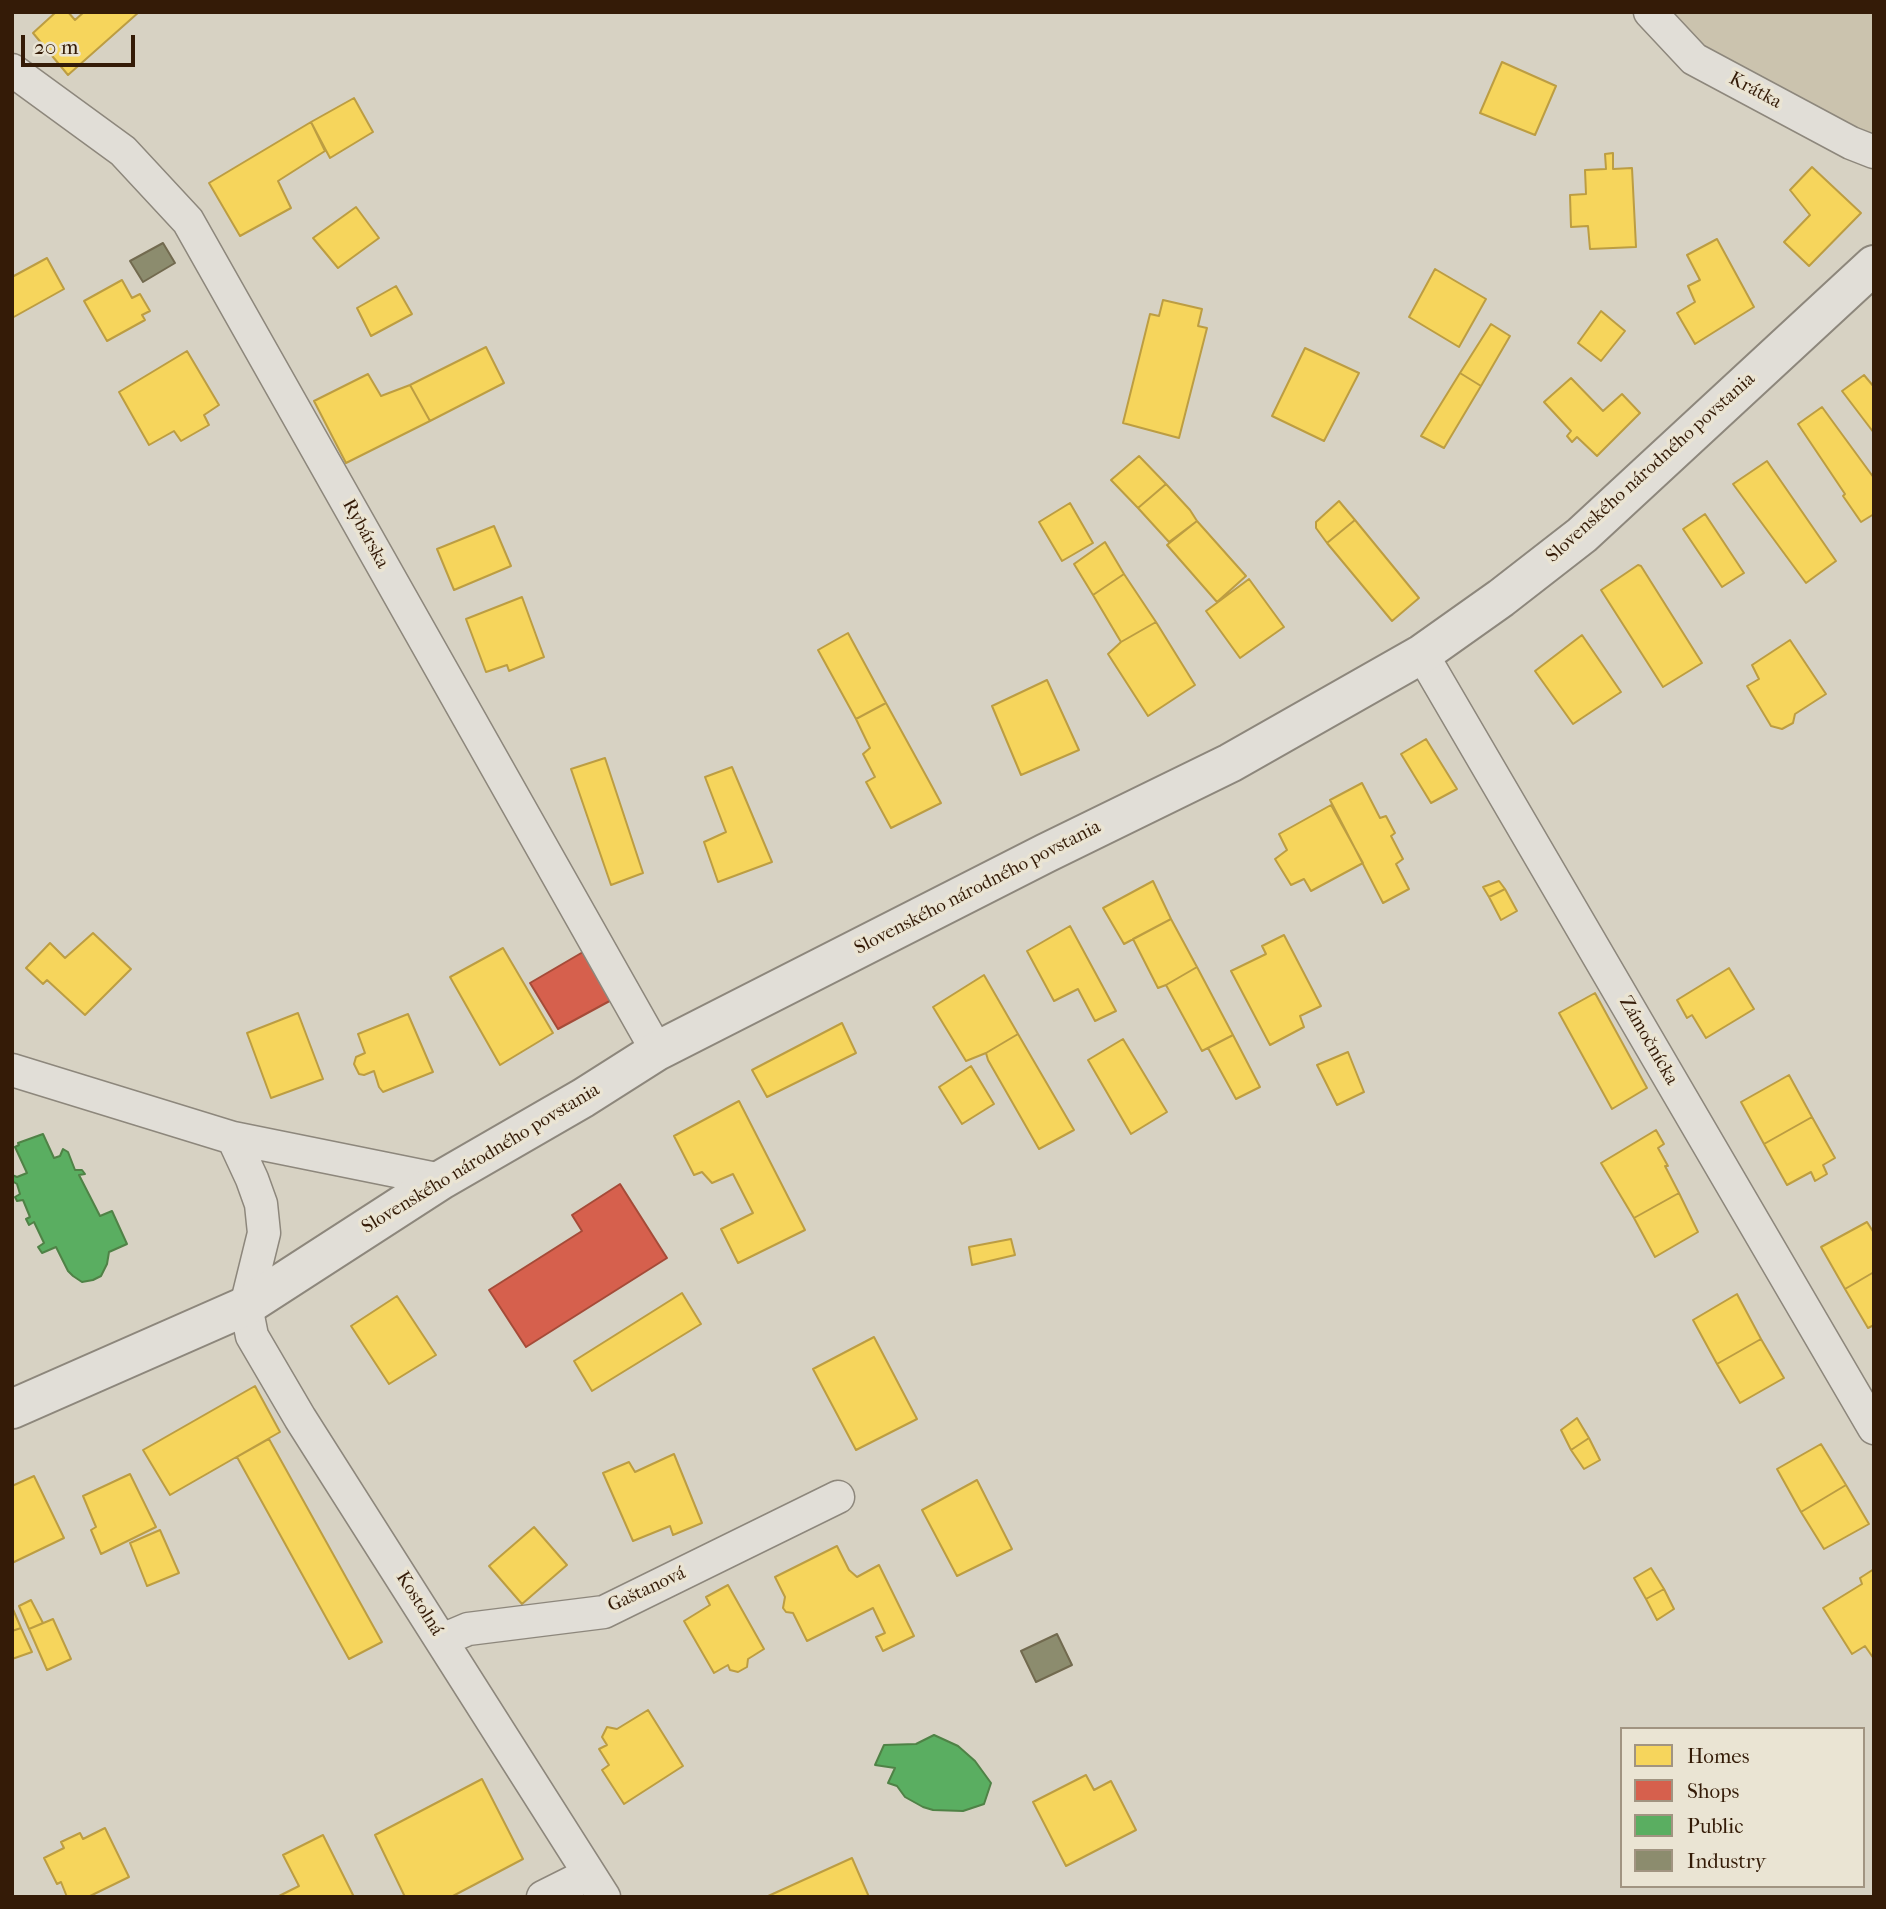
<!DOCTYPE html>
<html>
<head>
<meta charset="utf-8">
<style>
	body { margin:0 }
	#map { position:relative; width:1886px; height:1909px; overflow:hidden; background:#d7d2c3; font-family:"IM FELL French Canon",serif }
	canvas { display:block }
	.frame { position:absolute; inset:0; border:14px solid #341b07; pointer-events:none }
	.legend { position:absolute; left:1620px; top:1727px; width:245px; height:161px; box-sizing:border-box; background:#eae4d3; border:2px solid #a19481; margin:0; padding:9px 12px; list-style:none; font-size:21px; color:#341b07 }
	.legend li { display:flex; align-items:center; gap:14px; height:35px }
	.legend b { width:35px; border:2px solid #a19481 }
	.scale { position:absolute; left:21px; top:35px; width:114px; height:32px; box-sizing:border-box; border:4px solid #341b07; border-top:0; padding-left:9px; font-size:21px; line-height:24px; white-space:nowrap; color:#341b07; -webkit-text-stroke:5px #eae4d3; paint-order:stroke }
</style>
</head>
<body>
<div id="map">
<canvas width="1886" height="1909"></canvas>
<div class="frame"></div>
<ul class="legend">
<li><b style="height:19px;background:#f6d55c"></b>Homes</li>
<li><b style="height:19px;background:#d6604d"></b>Shops</li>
<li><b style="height:19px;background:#5aae61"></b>Public</li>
<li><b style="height:19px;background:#8c8c6e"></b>Industry</li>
</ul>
<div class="scale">20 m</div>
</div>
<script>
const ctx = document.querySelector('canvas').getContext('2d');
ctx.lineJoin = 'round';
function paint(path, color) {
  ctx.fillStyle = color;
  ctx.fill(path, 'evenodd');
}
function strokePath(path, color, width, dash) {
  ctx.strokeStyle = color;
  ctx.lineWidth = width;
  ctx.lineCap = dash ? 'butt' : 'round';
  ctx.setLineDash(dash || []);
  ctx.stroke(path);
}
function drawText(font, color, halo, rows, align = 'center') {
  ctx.font = font + ' "IM FELL French Canon",serif';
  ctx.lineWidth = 7;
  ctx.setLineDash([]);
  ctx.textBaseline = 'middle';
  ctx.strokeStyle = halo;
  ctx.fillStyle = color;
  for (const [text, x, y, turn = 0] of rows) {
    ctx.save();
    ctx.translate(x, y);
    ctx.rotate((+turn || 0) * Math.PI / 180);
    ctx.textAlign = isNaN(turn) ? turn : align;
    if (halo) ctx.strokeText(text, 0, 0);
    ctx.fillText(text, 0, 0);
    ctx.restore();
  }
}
paint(new Path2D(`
	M1661,12H1874V143L1800,124Z`), '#cbc3ae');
const homes = new Path2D(`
	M56,12H68L75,20L84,12H139L68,75L33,33Z
	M1502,62L1556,86L1535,135L1480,113Z
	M354,98L373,132L330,158L311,122Z
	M311,122L325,151L278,181L291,208L240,236L209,183Z
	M1613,153V169L1632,168L1636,247L1590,249L1588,226L1571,227L1570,195L1586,194L1585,170L1606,169L1605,154Z
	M1812,167L1861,213L1809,266L1784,242L1810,215L1790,190Z
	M356,207L379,238L338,268L313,238Z
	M1717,239L1754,307L1695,344L1677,313L1695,302L1688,286L1700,280L1687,255Z
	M47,258L64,289L12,318V277Z
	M1435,269L1486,299L1459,347L1409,317Z
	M122,280L132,298L140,294L150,311L142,315L145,320L107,341L84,301Z
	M396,286L412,314L371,336L357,308Z
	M1163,300L1202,309L1198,326L1207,328L1179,438L1123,423L1150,314L1159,316Z
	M1601,311L1625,331L1601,361L1578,343Z
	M1491,324L1510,336L1481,386L1460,373Z
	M486,347L504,383L430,421L410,385Z
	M1305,348L1359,373L1324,441L1272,416Z
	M187,351L219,405L204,415L209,425L181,441L174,431L149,445L119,392Z
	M1460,373L1481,386L1444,448L1421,436Z
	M368,374L381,396L410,385L430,421L346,463L314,401Z
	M1864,375L1874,387V433L1842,391Z
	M1571,378L1603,411L1622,394L1640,413L1597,456L1577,437L1572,442L1567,436L1571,431L1544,402Z
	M1822,407L1874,478V514L1861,522L1843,496L1845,494L1798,424Z
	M1139,456L1166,484L1138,508L1111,480Z
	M1767,461L1836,561L1806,583L1733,484Z
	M1166,484L1190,510L1197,521L1169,542L1138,508Z
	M1339,501L1355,520L1327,543L1316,528V522Z
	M1070,503L1093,543L1062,561L1039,522Z
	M1705,514L1744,573L1722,587L1683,529Z
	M1355,520L1419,598L1392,621L1327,543Z
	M1197,521L1246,576L1217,602L1167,545Z
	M494,526L511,566L454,590L437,549Z
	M1105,542L1124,574L1093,595L1074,564Z
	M1638,565L1641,566L1702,663L1663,687L1601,590Z
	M1124,574L1156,622L1121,642L1093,595Z
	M1249,579L1284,627L1240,658L1206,611Z
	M522,597L544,657L509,671L507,665L486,672L466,619Z
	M1156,622L1195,685L1148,716L1108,654L1121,642Z
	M848,633L886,703L856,719L818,650Z
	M1582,635L1621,692L1573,724L1535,671Z
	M1790,640L1826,694L1795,714L1793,723L1782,729L1771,726L1747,686L1759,679L1752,665Z
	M1047,680L1079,750L1021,775L992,706Z
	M886,703L941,803L891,828L866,782L875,777L863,754L870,748L856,719Z
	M1426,739L1457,789L1431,803L1401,754Z
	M605,758L643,873L611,885L571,769Z
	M732,767L772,862L718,882L704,842L726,832L705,777Z
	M1362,783L1380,818L1386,816L1395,833L1391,836L1403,859L1396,864L1409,889L1383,903L1330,800Z
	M1331,805L1363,863L1311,891L1304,879L1291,885L1275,859L1287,850L1279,834Z
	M1153,881L1171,919L1124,944L1103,908Z
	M1499,881L1505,889L1489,897L1483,887Z
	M1505,889L1517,911L1501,920L1489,897Z
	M1171,919L1197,967L1166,985L1158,988L1133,939Z
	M1070,926L1116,1011L1095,1021L1078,989L1054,1001L1027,951Z
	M93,933L131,969L85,1015L47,980L43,984L26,968L50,943L65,958Z
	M1284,935L1321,1006L1300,1016L1304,1027L1270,1045L1231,971L1266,954L1262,946Z
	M503,948L553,1033L500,1065L450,977Z
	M1197,967L1233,1035L1202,1051L1166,985Z
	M1729,968L1754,1009L1706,1038L1692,1015L1687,1018L1677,1000Z
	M984,975L1018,1034L986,1053L966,1061L933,1007Z
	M1595,993L1647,1088L1612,1109L1559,1013Z
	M298,1013L323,1079L271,1098L247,1033Z
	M408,1014L433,1072L383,1092L379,1087L374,1071L364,1075L359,1074L354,1064L356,1057L365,1053L358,1034Z
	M842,1023L856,1053L767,1097L752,1070Z
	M1018,1034L1074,1130L1039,1149L988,1060L986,1053Z
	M1233,1035L1260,1087L1236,1099L1208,1048Z
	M1123,1039L1167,1112L1131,1134L1088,1060Z
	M1348,1052L1364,1092L1337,1105L1317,1065Z
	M971,1066L994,1104L962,1124L939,1087Z
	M1789,1075L1812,1117L1764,1144L1741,1102Z
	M739,1101L805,1230L738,1263L721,1229L753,1213L733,1174L712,1183L702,1172L694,1175L674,1136Z
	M1812,1117L1835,1158L1823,1165L1827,1174L1815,1181L1811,1172L1787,1185L1764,1144Z
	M1656,1130L1664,1144L1658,1148L1668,1166H1665L1679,1193L1634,1218L1601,1163Z
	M1679,1193L1698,1232L1655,1257L1634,1218Z
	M1867,1222L1874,1233V1272L1845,1289L1821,1247Z
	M1011,1239L1015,1255L972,1265L969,1247Z
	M1874,1272V1325L1868,1328L1845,1289Z
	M682,1293L701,1324L592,1391L574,1361Z
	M1737,1294L1761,1339L1717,1364L1693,1320Z
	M397,1296L436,1355L389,1384L351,1326Z
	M874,1337L917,1419L856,1450L813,1369Z
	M1761,1339L1784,1378L1740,1403L1717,1364Z
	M255,1386L280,1432L170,1495L143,1450Z
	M1577,1418L1589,1438L1571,1450L1561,1430Z
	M1589,1438L1600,1460L1584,1469L1571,1450Z
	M269,1439L382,1642L349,1659L237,1457Z
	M1821,1444L1846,1485L1801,1512L1777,1469Z
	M674,1454L702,1523L673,1535L670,1526L633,1541L603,1473L629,1462L635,1472Z
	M130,1474L156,1527L101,1554L91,1530L96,1527L83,1496Z
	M34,1476L64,1538L12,1563V1486Z
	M977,1480L1012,1549L957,1576L922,1510Z
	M1846,1485L1869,1524L1824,1549L1801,1512Z
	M534,1527L567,1565L522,1604L489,1566Z
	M160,1530L179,1573L147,1586L130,1543Z
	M837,1546L849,1570L857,1577L879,1565L914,1636L883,1651L876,1637L885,1633L873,1608L807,1641L793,1613L786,1612L783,1608L785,1597L775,1577Z
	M1651,1568L1664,1589L1646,1599L1634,1578Z
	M1874,1569V1659L1865,1646L1852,1654L1823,1608L1862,1584L1860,1578Z
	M728,1585L764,1649L748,1659L747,1667L738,1672L730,1670L728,1665L714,1673L684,1621L710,1605L706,1597Z
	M1664,1589L1674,1609L1657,1620L1646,1599Z
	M31,1600L43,1623L29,1629L19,1606Z
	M12,1607L21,1628L12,1631Z
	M53,1619L71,1659L47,1670L29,1629Z
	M21,1628L32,1652L12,1659V1631Z
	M648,1710L683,1766L624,1804L602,1770L609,1765L599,1749L607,1745L602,1737L607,1727L617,1729Z
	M1086,1775L1094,1790L1111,1781L1136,1830L1066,1866L1033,1802Z
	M482,1779L523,1859L451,1897H405L375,1835Z
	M105,1828L129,1877L88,1897H67L61,1882L57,1884L44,1858L64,1848L61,1842L80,1833L83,1839Z
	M323,1835L354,1897H277L299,1886L283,1855Z
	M852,1858L869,1897H766Z`);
paint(homes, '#f6d55c');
strokePath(homes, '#bc9d42', 2);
const shops = new Path2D(`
	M583,952L617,997L558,1029L530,983Z
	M620,1184L667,1258L526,1347L489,1290L582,1231L572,1215Z`);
paint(shops, '#d6604d');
strokePath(shops, '#a54b38', 2);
const public = new Path2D(`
	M43,1134L54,1158L60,1156L63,1149L68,1152L75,1170H82L85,1174L79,1175L100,1216L112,1211L127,1244L109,1252L107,1264L101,1276L93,1280L82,1282L73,1276L68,1271L56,1247L42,1253L38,1247L44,1243L34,1222L29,1225L26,1219L30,1217L23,1200L17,1201L15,1197L20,1194L17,1184L12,1181V1175L17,1177L27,1173L15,1147L19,1145L18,1143Z
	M934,1735L958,1746L975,1761L991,1783L984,1804L963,1811L933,1810L923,1807L905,1797L897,1786L888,1783L895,1768L875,1765L884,1745L916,1744Z`);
paint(public, '#5aae61');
strokePath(public, '#4f8246', 2);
const industry = new Path2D(`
	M163,243L175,263L143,282L130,261Z
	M1057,1634L1072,1665L1036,1682L1021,1651Z`);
paint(industry, '#8c8c6e');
strokePath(industry, '#726a4f', 2);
const minor = new Path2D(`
	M1650,12L1694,59L1851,143L1874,152
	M12,70L123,151L188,221L657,1051
	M1422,654L1874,1428
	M12,1070L233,1138L252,1179L261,1204L264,1233L246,1306L252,1336L300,1418L604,1897
	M233,1138L441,1180
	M442,1640L468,1629L604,1612L838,1497
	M543,1897L589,1874`);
const tertiary = new Path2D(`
	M12,1409L246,1306L441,1180L583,1098L657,1051L1046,853L1230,763L1422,654L1501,598L1582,535L1874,265`);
strokePath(minor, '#8d877c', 35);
strokePath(tertiary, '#8d877c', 42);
strokePath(minor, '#e1ded7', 32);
strokePath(tertiary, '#e1ded7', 38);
drawText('19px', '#341b07', '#eae4d3', [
	["Krátka",1755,91,28],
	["Slovenského národného povstania",1651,468,-42],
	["Rybárska",365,534,61],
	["Slovenského národného povstania",978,888,-27],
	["Zámočnícka",1648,1041,60],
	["Slovenského národného povstania",481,1159,-31],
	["Gaštanová",647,1590,-25],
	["Kostolná",419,1604,58]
]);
</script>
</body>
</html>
